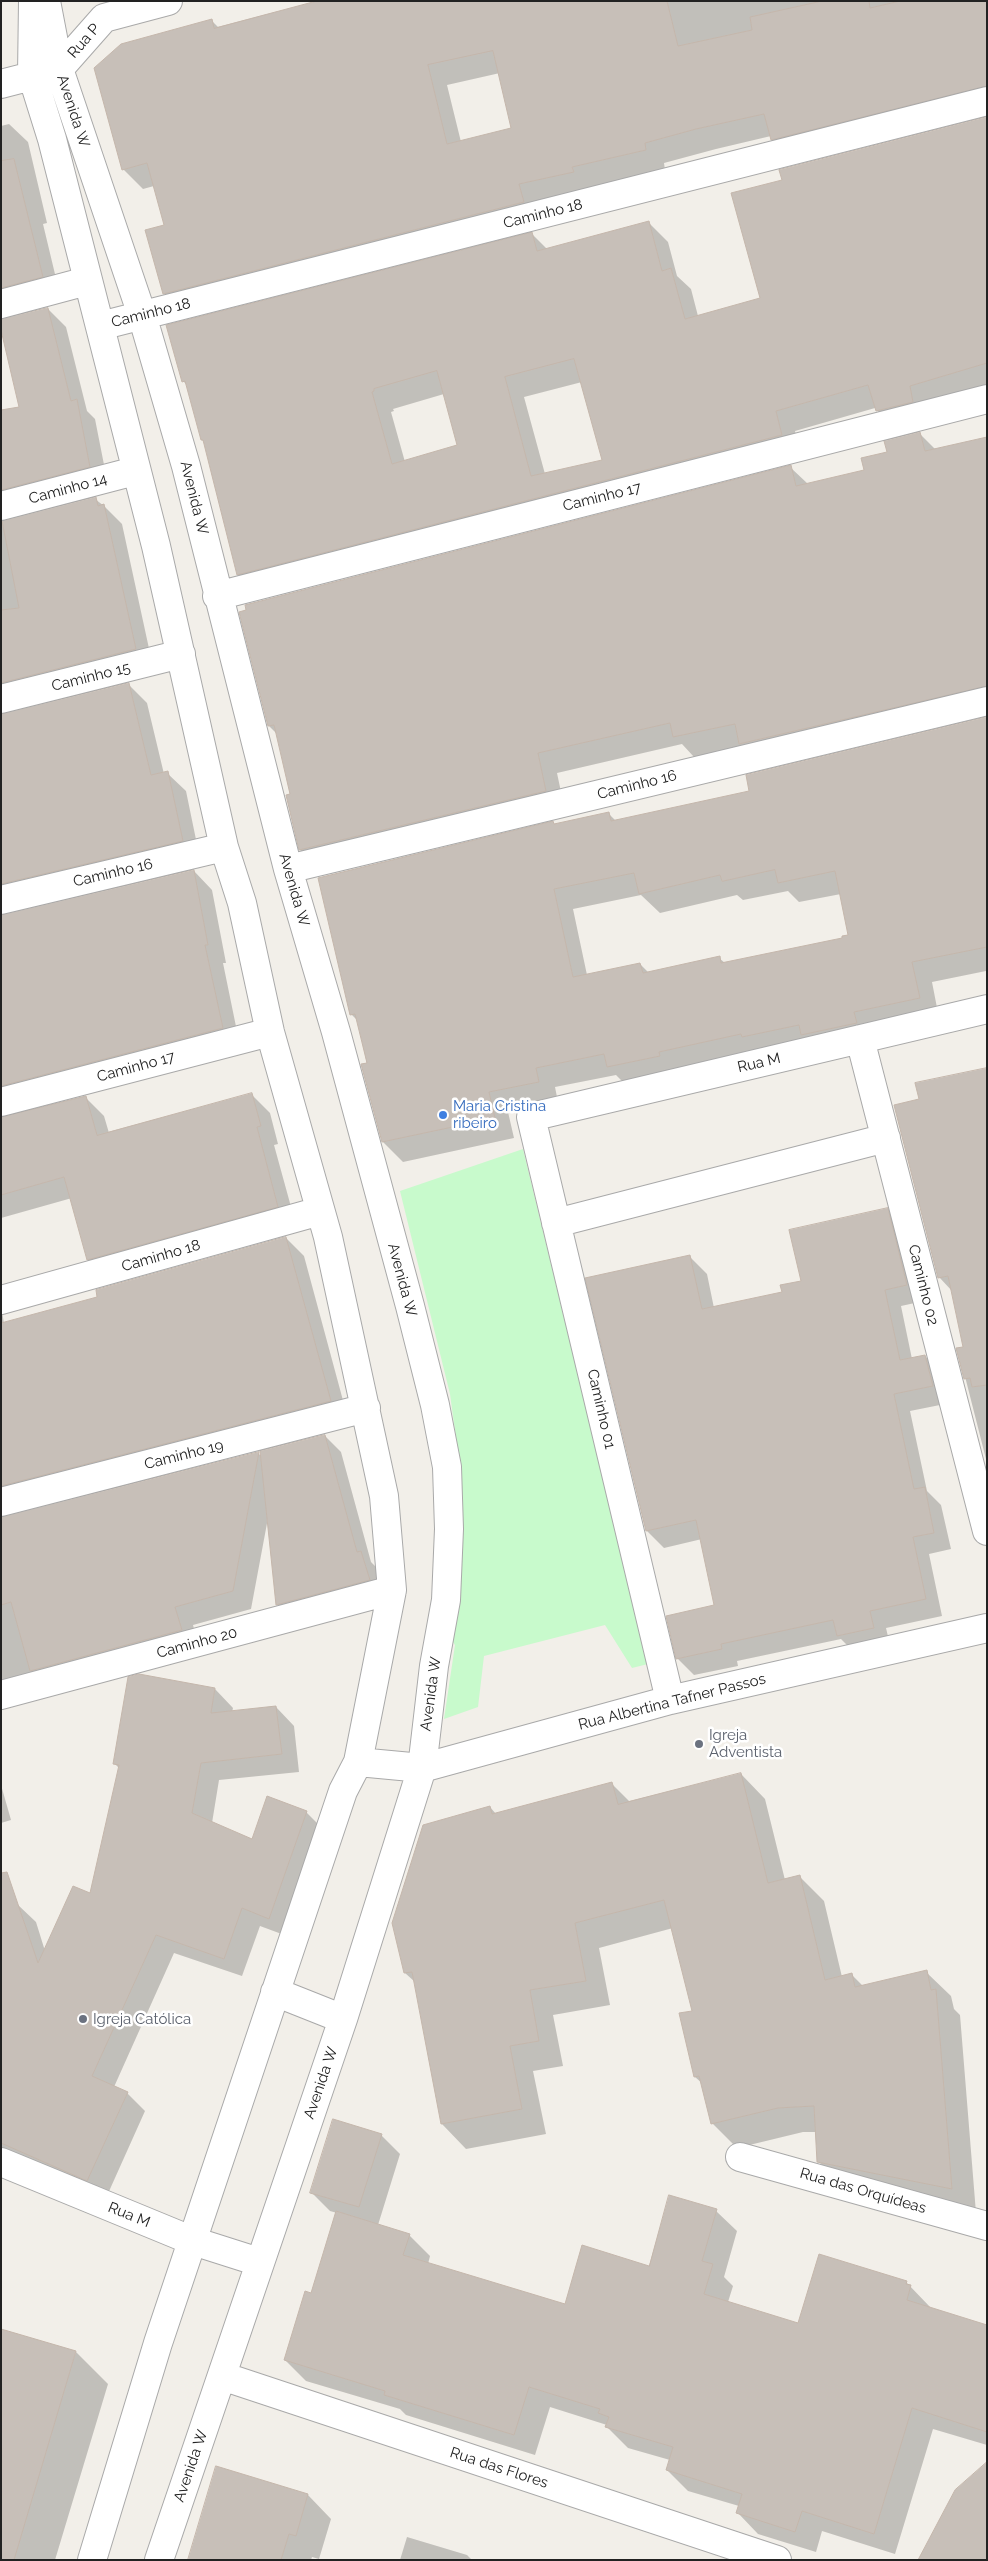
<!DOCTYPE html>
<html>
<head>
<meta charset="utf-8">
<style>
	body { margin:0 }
	#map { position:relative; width:988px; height:2561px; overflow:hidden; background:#f2efe9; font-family:Raleway,sans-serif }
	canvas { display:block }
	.frame { position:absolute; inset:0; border:2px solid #222; pointer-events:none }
</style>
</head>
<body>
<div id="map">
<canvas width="988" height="2561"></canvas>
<div class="frame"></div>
</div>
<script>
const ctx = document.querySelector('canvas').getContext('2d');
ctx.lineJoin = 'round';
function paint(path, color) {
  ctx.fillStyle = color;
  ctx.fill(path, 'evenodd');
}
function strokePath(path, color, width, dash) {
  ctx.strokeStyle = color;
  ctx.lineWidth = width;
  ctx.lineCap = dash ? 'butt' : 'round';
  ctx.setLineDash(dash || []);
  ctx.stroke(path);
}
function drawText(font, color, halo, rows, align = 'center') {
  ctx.font = font + ' Raleway,sans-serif';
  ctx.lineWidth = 5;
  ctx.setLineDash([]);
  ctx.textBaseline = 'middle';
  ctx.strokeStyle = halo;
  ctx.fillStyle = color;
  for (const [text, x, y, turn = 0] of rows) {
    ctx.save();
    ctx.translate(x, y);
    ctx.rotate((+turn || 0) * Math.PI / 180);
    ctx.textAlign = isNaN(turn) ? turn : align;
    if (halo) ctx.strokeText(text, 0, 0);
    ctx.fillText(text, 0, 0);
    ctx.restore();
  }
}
paint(new Path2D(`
	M523,1149L648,1664L632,1668L605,1625L484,1656L478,1707L444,1719L455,1645L441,1625L458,1453L450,1394L400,1191Z`), '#c8facc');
paint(new Path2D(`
	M322,1H987V110L792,159L771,136L716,149L664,163L665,170L591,187L593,192L184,313L164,293L166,225L154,186L143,189L123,169L211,20L219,28ZM500,73L512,129L461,142L447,85Z
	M987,118V391L897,431L875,408L795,431L801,455L258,594L238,574L206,443L202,440L187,385L183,381L532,234L548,250L648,222L668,242L677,276L691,289L698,316L761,299L783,181ZM582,382L603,461L545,474L524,397ZM444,394L458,446L405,462L391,412L394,411L393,409Z
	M9,124L28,142L47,223L43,224L60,295L1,316V126Z
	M48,309L66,327L87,411L95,419L108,485L8,513L4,523L95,499L104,506L122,524L153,667L9,706L4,716L129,685L147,703L164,774L167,773L186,791L200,859L9,906L4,917L194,871L212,890L226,963H223L240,1046L9,1109L4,1119L85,1097L104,1116L109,1133L252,1095L270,1113L278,1144L274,1145L296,1225L107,1277L88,1259L72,1198L1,1218V411L21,407Z
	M920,434L936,450L987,438V709L742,746L694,757L682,744L557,773L565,811L320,869L300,850L292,795L277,734L269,726L790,467L808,484L865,471Z
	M987,718V974L986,971L932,982L939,1018L628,1087L616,1075L555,1087L558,1102L508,1112L514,1138L403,1162L383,1142L358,1021L351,1014L553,823L555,825L609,814L616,821L751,792ZM788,891L799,902L841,894L849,936L844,939L725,963L719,958L649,973L640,964L587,975L573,909L641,895L660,913L737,895L743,900Z
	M987,1088V1463L958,1349L965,1348L952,1291L939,1277Z
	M887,1210L904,1227L924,1301L901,1306L912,1359L925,1356L942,1373L950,1403L910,1411L927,1491L941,1505L951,1549L929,1554L942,1616L886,1628L890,1645L855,1653L841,1639L737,1661L738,1666L694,1675L677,1658L716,1606L702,1539L664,1548L647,1531L690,1257L707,1274L714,1308L783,1293L802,1282Z
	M286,1238L304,1256L348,1419L9,1509L4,1519L258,1453L262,1457L325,1436L341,1452L371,1562L377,1568L385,1596L293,1620L278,1604L268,1518L251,1609L193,1625L199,1648L1,1704V1304L4,1324L99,1298Z
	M215,1689L233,1708L232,1712L276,1707L294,1726L299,1772L219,1780L212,1823L252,1840L268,1798L307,1813L325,1831L287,1936L260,1926L242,1976L174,1953L114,2087L127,2093L145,2111L106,2198L1,2151V1909L17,1904L36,1922L45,1951L90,1895L120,1769L114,1763Z
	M741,1774L765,1799L785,1880L799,1876L824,1901L842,1977L852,1975L863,1986L926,1972L951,1996L954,2009L960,2015L976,2213L843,2187L819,2162L817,2132H803L737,2148L712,2123L703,2084L695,2077L693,2011L673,1928L599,1948L610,2005L553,2015L563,2066L533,2071L546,2134L466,2149L442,2124L415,1982L405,1973L490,1807L496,1814L612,1784L630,1802Z
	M1,1785L11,1820L1,1823Z
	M381,2135L400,2154L378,2225L409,2235L430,2256L428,2264L566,2306L650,2268L716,2211L737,2231L724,2277L733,2286L728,2302L799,2324L906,2282L931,2308L987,2326V2445L933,2429L895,2554L822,2531L816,2552L758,2534L738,2513L739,2506L688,2491L667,2470L670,2460L628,2448L607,2427V2425L550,2407L535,2455L406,2415L400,2409L306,2381L285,2360L311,2294L337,2213L330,2211L311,2192Z
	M76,2352L108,2384L55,2560H1Z
	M216,2468L308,2495L331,2519L319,2559L312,2557L311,2560H189Z
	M407,2537L467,2555L472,2560H400Z`), '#0003');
const building = new Path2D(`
	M317,1H667L678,46L752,30L750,17L822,1H869L870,8L900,1H987V86L771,140L764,114L696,129L645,143L646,150L572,167L574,172L519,184L524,202L163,294L145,230L164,225L147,163L122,170L94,68L121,44L212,19L214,28ZM493,51L511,128L447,144L428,65Z
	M987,117V363L910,386L913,402L876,411L868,385L776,411L782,435L237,575L203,440H201L185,381L182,382L166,325L532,232L537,251L649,221L662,271L671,268L685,319L760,298L731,193L782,180L779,170ZM574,359L602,460L531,476L505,377ZM437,371L457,445L392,464L372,392L374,391V389Z
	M14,159L43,277L1,288V161Z
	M48,308L71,401L77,399L90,467L1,490V410L19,407L1,330V319Z
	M920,432L925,451L987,437V686L739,744L735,724L673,737L670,723L538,753L546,791L299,850L286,795L290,794L274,725L268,726L239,612L246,610L245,605L791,465L796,486L864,470L861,458L887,452L884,441Z
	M96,497L98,506L104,504L136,649L1,683V610L19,608L2,521Z
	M129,683L151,775L168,771L183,841L1,884V714Z
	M987,717V947L912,962L920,998L854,1012L857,1023L801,1035L799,1025L742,1037L741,1034L659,1052L660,1056L607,1067L604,1054L536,1068L539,1082L489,1092L495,1118L382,1142L361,1064L367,1063L355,1014L350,1015L318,878L553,821L554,824L609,812L611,821L749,791L746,775ZM775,870L778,883L835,871L848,935L842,936V938L721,963L720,956L643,973L640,963L573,977L554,889L634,873L639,894L720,875L722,881Z
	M194,870L208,945H205L223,1028L1,1086V915Z
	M987,1068V1385L972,1387L970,1378L964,1379L956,1348L963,1347L948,1276L938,1278L894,1105L919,1099L915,1083Z
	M252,1093L261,1126L257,1127L278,1207L87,1260L64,1177L1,1195V1117L86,1096L97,1135Z
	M888,1208L907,1285L885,1290L900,1360L925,1355L933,1386L894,1394L914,1489L925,1487L934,1533L913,1537L926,1599L870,1611L874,1628L837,1636L833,1620L721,1644L722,1649L676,1659L666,1616L714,1605L696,1520L646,1531L585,1278L690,1255L702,1309L782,1292L780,1285L801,1281L789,1230Z
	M286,1237L331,1401L1,1486V1323L97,1297L96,1290Z
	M325,1435L357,1552L361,1551L370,1580L276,1605L260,1451Z
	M259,1452L233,1591L175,1607L182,1630L30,1671L11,1602L1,1605V1517Z
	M139,1674L215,1688L211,1713L276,1706L282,1754L201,1763L192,1813L252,1839L267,1796L307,1811L269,1919L242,1908L224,1959L156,1935L92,2076L128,2092L87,2181L1,2143V1873L7,1872L38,1963L73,1886L90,1893L119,1765L113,1764L128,1677Z
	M741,1773L768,1883L800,1875L825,1980L852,1973L855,1987L927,1970L931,1990L936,1989L952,2189L817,2162L814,2106L778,2108L711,2124L699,2076L694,2077L679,2013L692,2011L664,1900L575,1923L586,1981L530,1990L539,2041L510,2046L522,2109L441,2124L412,1972L404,1973L392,1923L423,1825L490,1806L492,1814L612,1782L618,1804Z
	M333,2119L382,2134L359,2207L310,2193Z
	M669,2195L717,2209L702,2261L713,2264L704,2294L798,2323L819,2254L907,2281L906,2284L911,2285L907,2300L987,2325V2432L912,2408L874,2534L802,2511L795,2532L736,2513L742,2494L666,2470L673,2447L605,2427L609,2417L598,2413L600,2409L529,2387L514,2435L384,2395L385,2391L284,2360L305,2291L311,2293L336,2211L410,2234L403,2255L565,2304L582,2245L649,2266Z
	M1,2329L76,2351L14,2560H1Z
	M987,2462V2560H918L955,2490Z
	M216,2466L308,2494L296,2536L289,2534L281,2560H188Z`);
paint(building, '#c7bfb8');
strokePath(building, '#c4b6ab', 1);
const minor = new Path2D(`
	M33,1L32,75L52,139L156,546L224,847L242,903L270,1032L328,1237L384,1496L392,1590L358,1762L343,1791L158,2343L92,2560
	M46,1L59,69L142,315L186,466L288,869L336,1032L410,1306L435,1405L447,1467L449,1529L446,1600L434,1666L422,1768L343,2019L159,2560
	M1,84L59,69L104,18L168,1
	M1,304L87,281
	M100,326L987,101
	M1,506L135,471
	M217,596L987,399
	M1,699L181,654
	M288,869L987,701
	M1,900L224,847
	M860,1039L987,1531
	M1,1102L270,1032
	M556,1223L886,1138
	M1,1300L320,1211
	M1,1502L366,1408
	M1,1695L392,1590
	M670,1700L531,1117L987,1009
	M358,1762L422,1768L670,1700L987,1628
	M275,1992L343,2019
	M740,2157L987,2226
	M1,2162L193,2241L259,2262
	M222,2376L777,2560`);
strokePath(minor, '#a9a9a9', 30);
strokePath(minor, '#fff', 28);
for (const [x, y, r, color] of [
	[443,1115,5,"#3f7fe0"],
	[699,1744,5,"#6b7280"],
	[83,2019,5,"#6b7280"]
]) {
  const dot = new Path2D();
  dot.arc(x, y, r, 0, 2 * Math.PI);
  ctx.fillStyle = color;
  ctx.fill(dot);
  strokePath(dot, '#fff', 2);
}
drawText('15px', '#222', '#fff', [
	["Rua P",84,41,-49],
	["Avenida W",73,111,72],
	["Caminho 18",543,214,-14],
	["Caminho 18",151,313,-14],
	["Caminho 14",68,489,-15],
	["Caminho 17",602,497,-14],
	["Avenida W",194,498,76],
	["Caminho 15",91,677,-14],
	["Caminho 16",637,785,-14],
	["Caminho 16",113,873,-13],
	["Avenida W",294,890,74],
	["Rua M",759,1063,-13],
	["Caminho 17",136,1067,-15],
	["Caminho 18",161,1256,-16],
	["Avenida W",402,1280,75],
	["Caminho 02",923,1285,76],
	["Caminho 01",601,1409,77],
	["Caminho 19",184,1455,-14],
	["Caminho 20",197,1643,-15],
	["Avenida W",431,1694,-82],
	["Rua Albertina Tafner Passos",672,1702,-14],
	["Avenida W",321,2083,-71],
	["Rua das Orquídeas",863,2191,16],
	["Rua M",129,2215,22],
	["Avenida W",191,2466,-71],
	["Rua das Flores",499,2468,18]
]);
drawText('15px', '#366cbe', '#fff', [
	["Maria Cristina",453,1106],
	["ribeiro",453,1123]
], 'left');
drawText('15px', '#5b616d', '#fff', [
	["Igreja",709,1735],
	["Adventista",709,1752],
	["Igreja Católica",93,2019]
], 'left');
</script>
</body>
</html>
